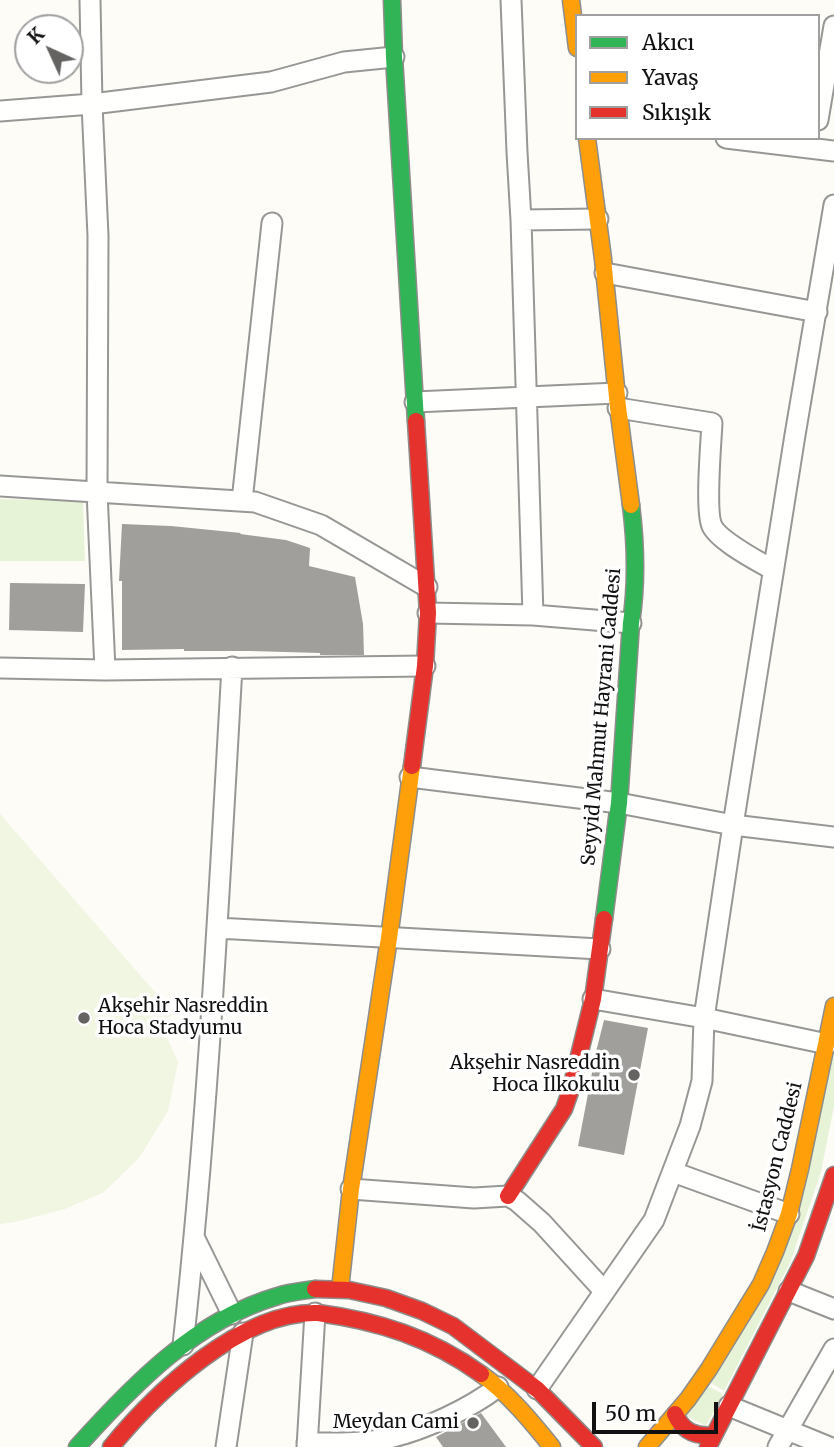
<!DOCTYPE html>
<html>
<head>
<meta charset="utf-8">
<style>
	body { margin:0 }
	#map { position:relative; width:834px; height:1447px; overflow:hidden; background:#fdfcf7; font-family:Merriweather,serif }
	canvas { display:block }
	.legend { position:absolute; left:575px; top:14px; width:245px; height:126px; box-sizing:border-box; background:#fff; border:2px solid #a0a0a0; margin:0; padding:9px 12px; list-style:none; font-size:21px; color:#111 }
	.legend li { display:flex; align-items:center; gap:14px; height:35px }
	.legend b { width:35px; border:2px solid #a0a0a0 }
	.north { position:absolute; left:14px; top:14px; width:70px; height:70px; box-sizing:border-box; background:#fff; border:2px solid #a0a0a0; border-radius:50%; rotate:315deg; font-size:19px; font-weight:700; line-height:28px; text-align:center; color:#111 }
	.north::after { content:''; display:block; margin:auto; width:24px; height:32px; background:#646362; clip-path:polygon(50% 0,100% 100%,50% 72%,0 100%) }
	.scale { position:absolute; left:592px; top:1402px; width:126px; height:32px; box-sizing:border-box; border:4px solid #111; border-top:0; padding-left:9px; font-size:21px; line-height:24px; white-space:nowrap; color:#111; -webkit-text-stroke:5px #fff; paint-order:stroke }
</style>
</head>
<body>
<div id="map">
<canvas width="834" height="1447"></canvas>
<ul class="legend">
<li><b style="height:9px;background:#30b455"></b>Akıcı</li>
<li><b style="height:9px;background:#ff9f0a"></b>Yavaş</li>
<li><b style="height:9px;background:#e5322d"></b>Sıkışık</li>
</ul>
<div class="north">K</div>
<div class="scale">50 m</div>
</div>
<script>
const ctx = document.querySelector('canvas').getContext('2d');
ctx.lineJoin = 'round';
function paint(path, color) {
  ctx.fillStyle = color;
  ctx.fill(path, 'evenodd');
}
function strokePath(path, color, width, dash) {
  ctx.strokeStyle = color;
  ctx.lineWidth = width;
  ctx.lineCap = dash ? 'butt' : 'round';
  ctx.setLineDash(dash || []);
  ctx.stroke(path);
}
function drawText(font, color, halo, rows, align = 'center') {
  ctx.font = font + ' Merriweather,serif';
  ctx.lineWidth = 7;
  ctx.setLineDash([]);
  ctx.textBaseline = 'middle';
  ctx.strokeStyle = halo;
  ctx.fillStyle = color;
  for (const [text, x, y, turn = 0] of rows) {
    ctx.save();
    ctx.translate(x, y);
    ctx.rotate((+turn || 0) * Math.PI / 180);
    ctx.textAlign = isNaN(turn) ? turn : align;
    if (halo) ctx.strokeText(text, 0, 0);
    ctx.fillText(text, 0, 0);
    ctx.restore();
  }
}
paint(new Path2D(`
	M0,499L83,501L85,561H0Z
	M834,1045V1106L821,1172L790,1263L724,1391L711,1383L749,1322Z
	M708,1386L723,1394L706,1426L685,1415Z`), '#e7f3d7');
paint(new Path2D(`
	M0,814L174,1014L160,1022L178,1062L168,1111L139,1158L104,1192L65,1209L15,1222L0,1224Z`), '#f0f6e1');
paint(new Path2D(`
	M122,524L171,526L241,533L240,534L286,540L310,548L309,566L355,577L363,624L364,655H320V653L250,651H184V649L122,650V581H119Z
	M10,583L85,584L83,632L9,630Z
	M604,1020L648,1028L624,1155L578,1146L596,1052Z
	M481,1413L506,1447H443L436,1437Z`), '#a19f9c');
const street = new Path2D(`
	M90,0L92,104L98,236L97,492L105,670
	M511,0L517,152L521,220L533,615
	M0,111L92,104L271,82L344,62L394,57
	M818,120L834,26
	M726,138L834,151
	M521,220L598,219
	M605,273L817,312
	M415,402L617,393
	M618,408L712,423C711,443 705,511 712,526C719,541 758,561 773,570
	M0,486L255,502L321,525L427,587
	M242,501L272,223
	M428,613L533,615L631,623
	M0,668L105,670L425,666
	M410,777L619,803L733,825L834,837
	M217,928L600,949
	M593,999L704,1018L827,1044
	M673,1172L789,1214
	M351,1189L474,1198L508,1196L517,1201L542,1223L604,1291
	M195,1239L232,1314
	M789,1291L834,1309
	M183,1345C208,1120 219,893 232,667
	M537,1389L654,1220L690,1126L702,1081L704,1018L733,825L795,435L834,205
	M729,1406L829,1447
	M307,1443C334,1443 363,1444 389,1438C424,1430 469,1409 498,1387
	M226,1447L243,1333
	M307,1447L315,1313
	M778,1447L834,1349`);
const fast = new Path2D(`
	M392,0L394,57L416,421
	M604,919L619,803L631,623C637,583 636,545 631,505
	M77,1447C133,1385 195,1320 278,1296C290,1292 303,1291 315,1289`);
const slow = new Path2D(`
	M571,0L577,48
	M587,138L603,259L618,407L631,505
	M340,1289L351,1189L389,938L412,766
	M481,1374C509,1394 531,1421 552,1447
	M647,1447L688,1399L709,1369L761,1284L775,1252L789,1214L800,1169L834,1006`);
const jam = new Path2D(`
	M412,766L425,666L428,613L416,421
	M508,1196L564,1109L570,1092L593,999L604,919
	M315,1289L349,1290L386,1298L422,1311L453,1326L538,1390L594,1447
	M675,1414C683,1432 696,1437 714,1435
	M111,1447C156,1392 242,1310 318,1313C379,1321 431,1338 481,1374
	M708,1447L806,1256L834,1175`);
strokePath(street, '#979795', 23);
strokePath(fast, '#8e8d8b', 19);
strokePath(slow, '#8e8d8b', 19);
strokePath(jam, '#8e8d8b', 19);
strokePath(street, '#fffffe', 19);
strokePath(fast, '#30b455', 16);
strokePath(slow, '#ff9f0a', 16);
strokePath(jam, '#e5322d', 16);
for (const [x, y, r, color] of [
	[84,1018,7,"#646362"],
	[634,1075,7,"#646362"],
	[473,1423,7,"#646362"]
]) {
  const dot = new Path2D();
  dot.arc(x, y, r, 0, 2 * Math.PI);
  ctx.fillStyle = color;
  ctx.fill(dot);
  strokePath(dot, '#fff', 2.5);
}
drawText('19px', '#111', '#fff', [
	["Seyyid Mahmut Hayrani Caddesi",602,717,-85],
	["İstasyon Caddesi",778,1157,-76]
]);
drawText('19px', '#111', '#fff', [
	["Akşehir Nasreddin",98,1007,"left"],
	["Hoca Stadyumu",98,1029,"left"],
	["Akşehir Nasreddin",620,1064],
	["Hoca İlkokulu",620,1086],
	["Meydan Cami",459,1423]
], 'right');
</script>
</body>
</html>
